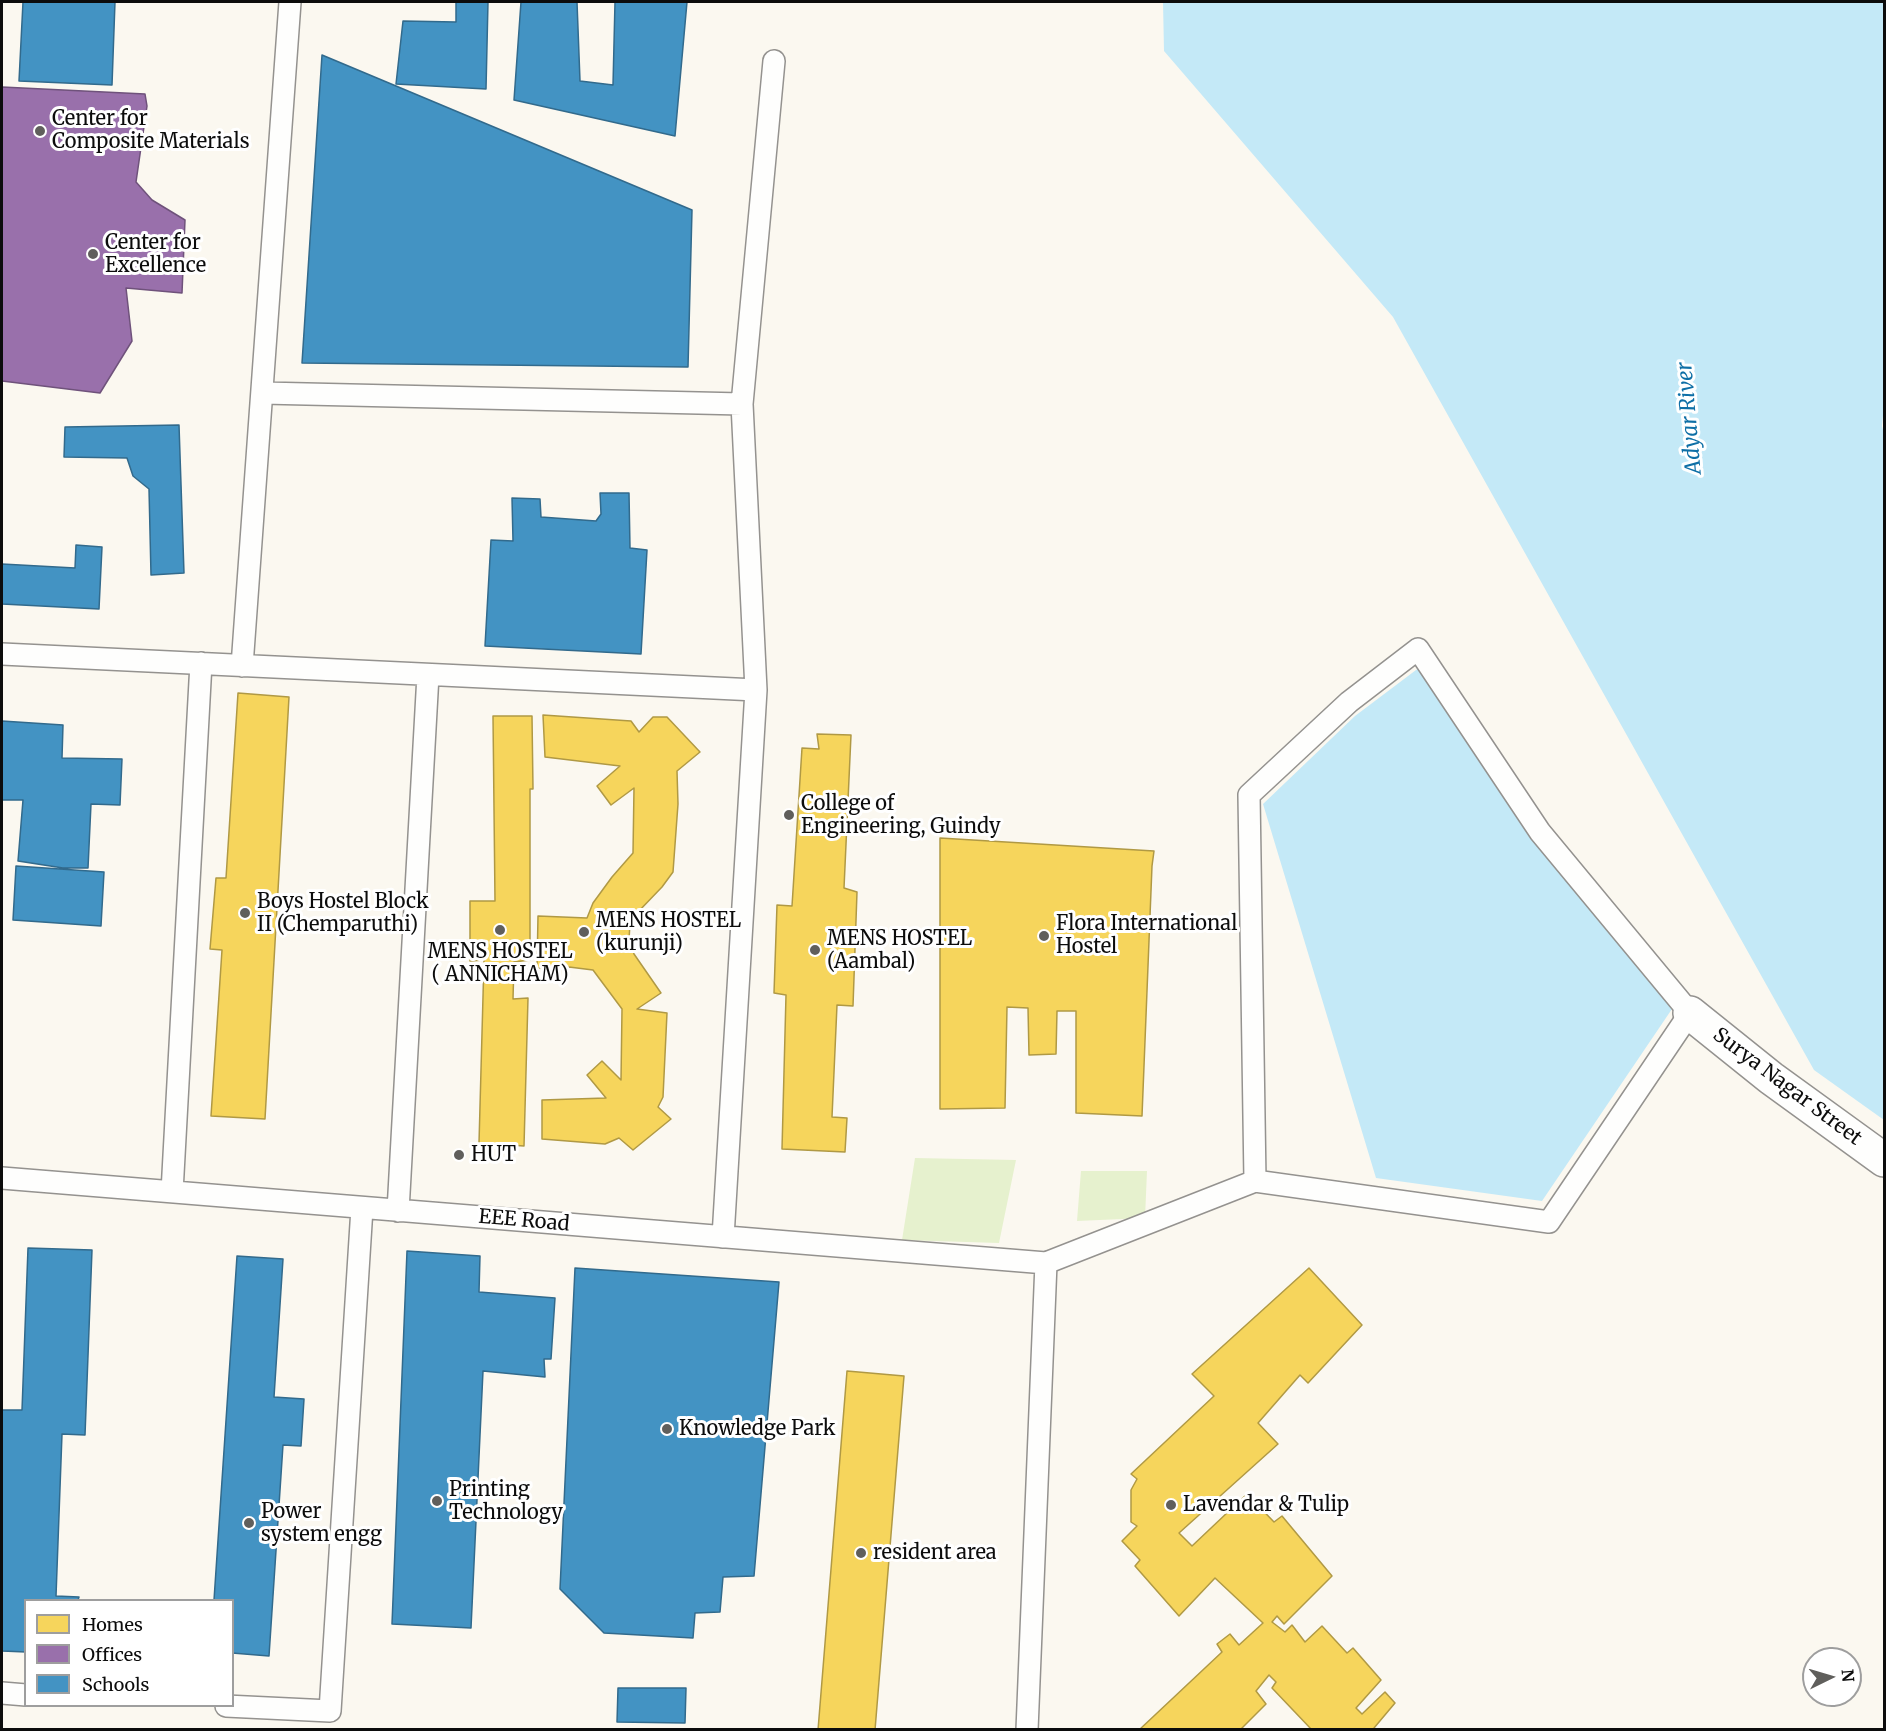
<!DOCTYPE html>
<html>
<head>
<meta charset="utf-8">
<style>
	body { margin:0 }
	#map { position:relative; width:1886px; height:1731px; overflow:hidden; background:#fbf8f0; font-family:Merriweather,serif }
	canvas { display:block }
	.frame { position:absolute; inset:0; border:3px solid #0c0c0c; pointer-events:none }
	.legend { position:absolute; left:24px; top:1599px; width:210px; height:108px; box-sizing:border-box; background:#fff; border:2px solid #9e9e9e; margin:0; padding:8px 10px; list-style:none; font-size:18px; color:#0c0c0c }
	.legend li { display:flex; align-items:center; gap:12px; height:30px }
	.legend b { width:30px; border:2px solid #9e9e9e }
	.north { position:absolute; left:1802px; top:1647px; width:60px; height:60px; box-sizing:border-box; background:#fff; border:2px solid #9e9e9e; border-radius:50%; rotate:85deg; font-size:16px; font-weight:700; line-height:24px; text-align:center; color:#0c0c0c }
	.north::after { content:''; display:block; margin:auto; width:21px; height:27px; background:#605f5c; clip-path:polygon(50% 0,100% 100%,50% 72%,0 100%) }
</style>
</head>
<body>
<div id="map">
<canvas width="1886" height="1731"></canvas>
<div class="frame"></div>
<ul class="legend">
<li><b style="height:16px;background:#f6d55c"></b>Homes</li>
<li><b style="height:16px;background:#9970ab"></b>Offices</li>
<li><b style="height:16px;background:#4393c3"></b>Schools</li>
</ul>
<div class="north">N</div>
</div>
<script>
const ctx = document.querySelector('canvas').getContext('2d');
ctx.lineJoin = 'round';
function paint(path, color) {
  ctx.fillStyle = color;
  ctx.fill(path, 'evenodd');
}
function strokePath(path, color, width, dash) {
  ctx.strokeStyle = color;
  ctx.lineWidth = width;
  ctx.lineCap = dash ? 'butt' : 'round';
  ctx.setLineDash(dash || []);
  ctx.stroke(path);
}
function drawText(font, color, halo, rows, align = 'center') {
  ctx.font = font + ' Merriweather,serif';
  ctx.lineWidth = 6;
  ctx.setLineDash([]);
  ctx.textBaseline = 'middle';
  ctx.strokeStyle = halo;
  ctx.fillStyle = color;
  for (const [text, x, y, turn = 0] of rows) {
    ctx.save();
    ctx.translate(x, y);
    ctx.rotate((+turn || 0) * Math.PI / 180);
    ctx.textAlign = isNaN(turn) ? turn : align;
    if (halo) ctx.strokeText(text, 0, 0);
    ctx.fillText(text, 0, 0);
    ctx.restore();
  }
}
paint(new Path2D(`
	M915,1158L1016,1160L999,1243L902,1240Z
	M1081,1171H1147L1145,1218L1077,1221Z`), '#e6f1ce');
paint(new Path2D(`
	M1163,2H1884V405L1882,426L1884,434V1120L1814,1070L1393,317L1164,51Z
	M1420,667L1674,1006L1542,1201L1376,1178L1263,804L1355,716Z`), '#c4e9f7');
const homes = new Path2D(`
	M238,693L289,697L265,1119L211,1116L222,950L210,949L216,878H226Z
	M543,715L631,721L639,732L653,717H667L700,752L677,771L678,804L673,872L662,887L637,913L630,923L629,940L634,954L661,993L637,1009L667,1013L663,1097L658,1107L671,1119L633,1150L619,1138L605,1144L542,1139V1100L606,1098L587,1075L602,1061L621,1080L622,1009L593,970L569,967L537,968L538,916L587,918L593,903L612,877L633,853L634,788L611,805L597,786L620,766L545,757Z
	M493,716H532L533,789H530V960L514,962L513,999L528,998L524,1146L479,1143L484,960L470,961V901H495Z
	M817,734L851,735L844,888L857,892L853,1006L837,1005L832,1117L847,1118L845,1152L782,1149L786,995L774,993L777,905L792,906L802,748L819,749Z
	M940,838L1154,851L1152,866L1142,1116L1076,1113V1011H1057L1056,1054L1029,1055L1028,1008L1007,1007L1005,1108L940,1109Z
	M1309,1268L1362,1325L1308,1383L1300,1375L1258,1423L1278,1444L1179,1533L1192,1546L1247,1494L1274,1522L1282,1516L1332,1576L1284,1624L1277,1616L1272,1622L1285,1632L1292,1625L1305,1642L1322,1626L1347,1653L1353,1648L1381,1680L1356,1708L1362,1714L1385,1692L1395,1703L1374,1728L1375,1730H1312L1272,1688L1276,1682L1269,1675L1256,1691L1266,1704L1240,1730H1139L1222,1652L1217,1644L1230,1634L1239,1645L1263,1623L1215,1578L1179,1616L1135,1566L1140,1560L1122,1541L1137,1526L1131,1522V1490L1137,1479L1131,1474L1214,1396L1192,1374Z
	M847,1371L904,1376L875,1730H818Z`);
paint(homes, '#f6d55c');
strokePath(homes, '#b09944', 1.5);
const offices = new Path2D(`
	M2,87L145,94L147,106L136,182L152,200L185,220L182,293L126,288L132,341L100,393L2,381Z`);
paint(offices, '#9970ab');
strokePath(offices, '#6f527b', 1.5);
const schools = new Path2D(`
	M23,2H115L112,85L19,81Z
	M456,2H488L486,89L396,84L403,21L456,22Z
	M521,2H577L580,81L613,85L615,2H687L675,136L514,100Z
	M322,55L692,210L688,367L302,363Z
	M179,425L184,573L151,575L149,489L133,476L127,458L64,457L65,427Z
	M600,493H629L630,548L647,550L641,654L485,646L491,540L513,541L512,498L540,499L541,517L596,521L601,514Z
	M76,545L102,547L99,609L2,604V564L75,568Z
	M2,721L63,725L62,758L122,759L120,805L91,804L88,868H63L18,861L23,800H2Z
	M16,866L104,872L101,926L13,920Z
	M28,1248L92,1250L85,1435L62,1434L56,1596L79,1597L78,1600H26V1652L2,1651V1410H22Z
	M407,1251L480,1256L479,1292L555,1298L551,1359H544L545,1377L483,1371L471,1628L392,1624Z
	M237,1256L283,1259L274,1397L304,1399L301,1446L283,1445L269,1656L232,1653V1600H214Z
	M575,1268L779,1282L754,1576L723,1577L720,1612L695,1613L693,1638L604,1633L560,1589Z
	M618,1688H686L685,1723L617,1722Z`);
paint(schools, '#4393c3');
strokePath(schools, '#326a8c', 1.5);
const lane = new Path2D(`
	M263,393L742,404
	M2,654L756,690
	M242,666L290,2
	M2,1178L1046,1263L1255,1181L1549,1222L1690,1013L1540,832L1418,649L1349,702L1249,795L1255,1181
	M172,1192L201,663
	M398,1211L428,675
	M723,1237L756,690L742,404L774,61
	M2,1693L26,1695
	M226,1706L330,1711L362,1208
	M1027,1730L1046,1263`);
const street = new Path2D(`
	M1690,1013L1771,1078L1884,1160`);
strokePath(lane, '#94928f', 24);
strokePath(street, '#94928f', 36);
strokePath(lane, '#fefefd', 21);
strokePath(street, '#fefefd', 33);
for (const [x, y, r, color] of [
	[40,131,6,"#605f5c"],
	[93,254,6,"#605f5c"],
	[789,815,6,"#605f5c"],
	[245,913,6,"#605f5c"],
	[500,930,6,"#605f5c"],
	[584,932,6,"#605f5c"],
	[1044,936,6,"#605f5c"],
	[815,950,6,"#605f5c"],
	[459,1155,6,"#605f5c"],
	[667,1429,6,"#605f5c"],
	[437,1501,6,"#605f5c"],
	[1171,1505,6,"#605f5c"],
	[249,1523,6,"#605f5c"],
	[861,1553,6,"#605f5c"]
]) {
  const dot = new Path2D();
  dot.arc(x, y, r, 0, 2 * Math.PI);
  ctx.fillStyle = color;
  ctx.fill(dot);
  strokePath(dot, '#fff', 2);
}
drawText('20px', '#0c0c0c', '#fff', [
	["Center for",52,119],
	["Composite Materials",52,142],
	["Center for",105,243],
	["Excellence",105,266],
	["College of",801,804],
	["Engineering, Guindy",801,827],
	["Boys Hostel Block",257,902],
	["II (Chemparuthi)",257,925],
	["MENS HOSTEL",596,921],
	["(kurunji)",596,944],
	["Flora International",1056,924],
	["Hostel",1056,947],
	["MENS HOSTEL",827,939],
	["(Aambal)",827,962],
	["MENS HOSTEL",500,952,"center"],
	["( ANNICHAM)",500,975,"center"],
	["HUT",471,1155],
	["Knowledge Park",679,1429],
	["Printing",449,1490],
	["Technology",449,1513],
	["Lavendar & Tulip",1183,1505],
	["Power",261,1512],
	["system engg",261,1535],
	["resident area",873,1553]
], 'left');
drawText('20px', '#0c0c0c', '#fff', [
	["Surya Nagar Street",1787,1087,37],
	["EEE Road",524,1221,5]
]);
drawText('italic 21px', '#0e6fa6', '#fff', [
	["Adyar River",1690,418,-95]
]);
</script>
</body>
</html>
